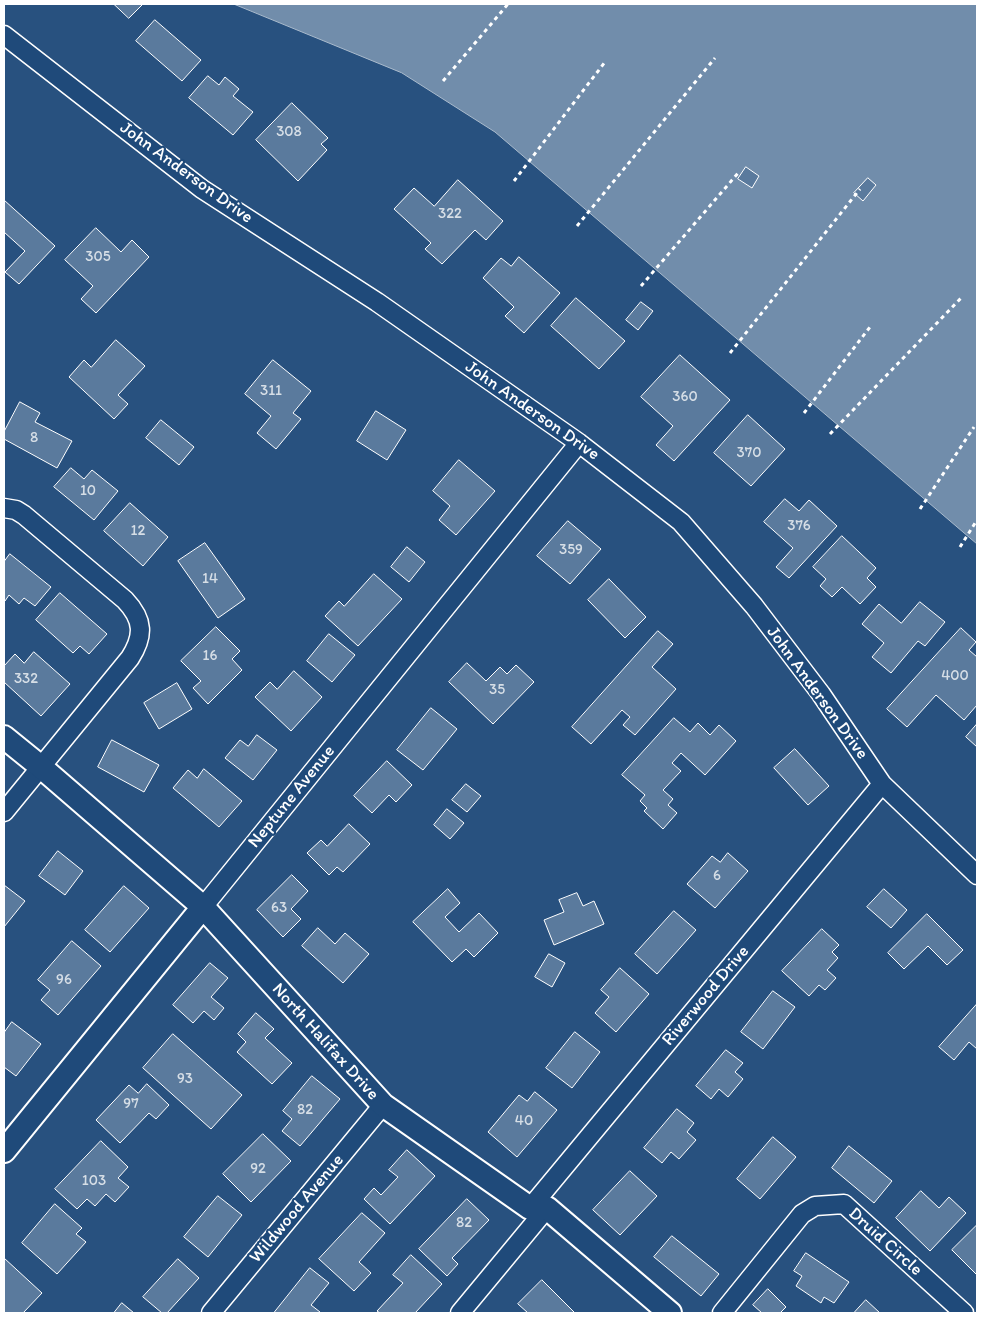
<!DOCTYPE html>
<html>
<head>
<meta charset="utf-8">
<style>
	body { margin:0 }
	#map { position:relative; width:981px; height:1317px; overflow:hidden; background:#28517f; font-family:Itim,sans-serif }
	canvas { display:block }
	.frame { position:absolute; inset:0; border:5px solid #fff; pointer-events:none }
</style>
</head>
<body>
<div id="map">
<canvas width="981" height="1317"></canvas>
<div class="frame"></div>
</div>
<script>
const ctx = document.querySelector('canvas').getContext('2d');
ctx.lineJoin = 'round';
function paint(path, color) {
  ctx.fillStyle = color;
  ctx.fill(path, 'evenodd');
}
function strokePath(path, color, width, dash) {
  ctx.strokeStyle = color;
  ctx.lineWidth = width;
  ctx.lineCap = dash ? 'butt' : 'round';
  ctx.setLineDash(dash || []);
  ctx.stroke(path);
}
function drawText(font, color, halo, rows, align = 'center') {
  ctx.font = font + ' Itim,sans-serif';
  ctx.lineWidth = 4.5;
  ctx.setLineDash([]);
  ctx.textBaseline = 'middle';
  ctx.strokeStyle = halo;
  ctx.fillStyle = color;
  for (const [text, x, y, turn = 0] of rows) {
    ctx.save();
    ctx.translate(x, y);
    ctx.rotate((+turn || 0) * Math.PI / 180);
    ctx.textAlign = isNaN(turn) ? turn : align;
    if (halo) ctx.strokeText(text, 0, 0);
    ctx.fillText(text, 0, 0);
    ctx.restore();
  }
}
const water = new Path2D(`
	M234,4H977V544L495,132L402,73Z`);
paint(water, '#718dab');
strokePath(water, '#aabbcd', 1);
const building = new Path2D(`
	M114,4H143L129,18Z
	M155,20L201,60L182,81L136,41Z
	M208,76L219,85L225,77L239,89L233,96L253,112L233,135L189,98Z
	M292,103L328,138L321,144L327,150L298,181L256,140Z
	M746,167L759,176L752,188L738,179Z
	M868,178L876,185L863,201L854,193Z
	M458,180L503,221L486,240L475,230L442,264L425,249L431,243L394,209L414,188L434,206Z
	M4,200L55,246L19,284L5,272L25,251L4,232Z
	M96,228L121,252L132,240L149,257L96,313L81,299L93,286L65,260Z
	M519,257L560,293L524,333L505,316L514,307L483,278L501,258L511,266Z
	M576,298L625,341L599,369L551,326Z
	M641,302L653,311L638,330L626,320Z
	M116,340L145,366L118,395L128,404L114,419L69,377L84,360L91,367Z
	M680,355L730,400L674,461L656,445L673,426L641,397Z
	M273,360L311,391L293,413L301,419L276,449L257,433L271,416L245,394Z
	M20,402L40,413L35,422L72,441L57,468L4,439V432Z
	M376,411L406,430L387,460L357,441Z
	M748,415L785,449L751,486L714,453Z
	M161,420L194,447L179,465L146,438Z
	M459,460L495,491L456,535L439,520L450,506L433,491Z
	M71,468L84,479L92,470L118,491L94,520L54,487Z
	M785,499L799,511L809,500L837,526L789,578L776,567L793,548L764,522Z
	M130,503L168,537L143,566L104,531Z
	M568,521L601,549L570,584L537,556Z
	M842,536L876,568L867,578L876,587L860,604L842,587L832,597L820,586L826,579L813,567Z
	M205,543L245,599L218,618L178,561Z
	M407,547L425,562L409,582L391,567Z
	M10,554L51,587L35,606L24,598L19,604L9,595L5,601L4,600V562Z
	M374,574L402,599L358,646L325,616L339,601L344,606Z
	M609,579L646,617L625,638L588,600Z
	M60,593L107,634L89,654L80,646L73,653L36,620Z
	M920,602L945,622L925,646L918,641L891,673L872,657L884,643L862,624L879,604L901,623Z
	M216,627L240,651L232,659L242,670L208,704L193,688L201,681L181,661Z
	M961,628L976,642L969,650L977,657V705L964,720L936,695L907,727L887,709Z
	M658,631L673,644L652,667L676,689L635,735L623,725L630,717L622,710L591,744L572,727Z
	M329,634L355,655L332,682L307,661Z
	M34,652L70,684L41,716L4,682V666L15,654L24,663Z
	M467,663L486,681L500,667L507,674L516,665L534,682L493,724L449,682Z
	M294,671L322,697L291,731L255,697L270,682L277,689Z
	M177,683L192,709L159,729L144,703Z
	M431,708L457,729L423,770L397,750Z
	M674,718L690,732L698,723L710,735L719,725L736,741L705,775L681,753L672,763L681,771L663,790L673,799L668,805L677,813L663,829L644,811L647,808L640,801L645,795L622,775Z
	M977,724V747L966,737Z
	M257,735L277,750L253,780L225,758L240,740L248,746Z
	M112,740L159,765L144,792L98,767Z
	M795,749L829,786L808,805L774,768Z
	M387,761L412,785L396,802L389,795L372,813L354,796Z
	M204,769L242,801L219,827L173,788L188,770L197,778Z
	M466,784L481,796L467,812L452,800Z
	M447,809L464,823L450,839L434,825Z
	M349,824L370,844L343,872L337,867L329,875L307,853L321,840L327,846Z
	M58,851L83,871L65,895L39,876Z
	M728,853L748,871L715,908L687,884L712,856L720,862Z
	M292,875L308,891L291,909L301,919L283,937L257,910Z
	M4,885L25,901L4,927Z
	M124,886L149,908L110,952L85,930Z
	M448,889L460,903L445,917L459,932L479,913L498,933L474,957L466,949L452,962L413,922Z
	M884,889L907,910L891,928L867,907Z
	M577,893L583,906L594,901L604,924L554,945L544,920L564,912L559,900Z
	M674,911L696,930L657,974L635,954Z
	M927,914L963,950L947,965L928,946L904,969L888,953Z
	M318,928L335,944L345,933L369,954L343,983L302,946Z
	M822,929L839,945L832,952L838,958L827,970L836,978L825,990L819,985L809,996L782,971Z
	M72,941L101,966L58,1015L41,1000L50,990L38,980Z
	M549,954L565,963L552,987L535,977Z
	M210,963L228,978L211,997L224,1008L214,1020L204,1011L193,1023L173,1005Z
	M620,968L649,994L616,1032L595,1013L609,997L601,990Z
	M773,991L795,1007L763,1049L741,1032Z
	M977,1004V1049L969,1042L954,1060L939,1047Z
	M256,1013L274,1029L265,1038L292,1063L272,1084L237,1052L246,1042L238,1034Z
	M12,1022L41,1044L16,1076L4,1067V1033Z
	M575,1032L600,1052L572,1088L546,1068Z
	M173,1034L242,1095L211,1129L143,1068Z
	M726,1050L743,1063L735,1072L743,1079L728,1097L719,1089L711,1099L696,1086Z
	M312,1076L340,1099L300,1146L282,1131L292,1119L283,1111Z
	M147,1084L169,1105L156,1119L149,1113L120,1143L96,1120L129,1085L138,1093Z
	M535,1092L557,1110L517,1157L488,1132L519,1095L527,1101Z
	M677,1109L694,1123L687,1132L696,1140L679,1159L671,1152L662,1163L644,1148Z
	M263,1134L291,1161L251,1202L223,1174Z
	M773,1137L796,1157L760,1199L737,1179Z
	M101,1141L128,1167L118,1178L129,1187L115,1202L106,1194L95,1206L87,1199L77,1209L55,1189Z
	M849,1146L892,1181L874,1203L832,1168Z
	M407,1150L435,1176L390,1224L364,1199L374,1188L381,1195L398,1177L389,1170Z
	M630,1171L657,1196L620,1235L593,1210Z
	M921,1191L939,1208L949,1197L966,1213L930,1251L896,1218Z
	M218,1196L242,1215L208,1257L184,1237Z
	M467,1199L489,1220L452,1258L458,1264L447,1276L419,1249Z
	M55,1204L82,1228L76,1234L86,1242L57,1274L22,1243Z
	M362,1213L385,1233L359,1262L371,1273L354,1291L319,1259Z
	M977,1225V1275L952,1250Z
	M672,1236L719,1274L701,1296L654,1257Z
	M806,1253L849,1282L834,1303L824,1297L821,1303L796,1286L802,1276L794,1271Z
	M411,1255L442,1284L415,1313H380L377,1311L403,1283L393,1275Z
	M4,1258L42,1293L23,1313H4Z
	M178,1259L199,1278L167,1313H162L143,1297Z
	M310,1268L329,1283L311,1305L320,1312L319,1313H274Z
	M542,1280L575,1313H528L518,1304Z
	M768,1289L786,1307L780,1313H762L753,1305Z
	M866,1300L880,1313H854Z
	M122,1303L134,1313H114Z`);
paint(building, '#5a7a9d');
strokePath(building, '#fff', 1);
const minor = new Path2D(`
	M4,35L202,189L377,302L579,443L681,522L754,606L821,694L882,784L977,875
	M4,508L16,510L24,515L125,600C144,620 144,636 130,658L4,812
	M203,907L579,443
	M530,1208L882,784
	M211,1313L383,1105
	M460,1313L547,1208
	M722,1313L802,1214L815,1206L844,1204L964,1313`);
const tertiary = new Path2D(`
	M4,737L41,767L203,907L383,1105L530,1208H547L670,1313
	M4,1151L203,907`);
strokePath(minor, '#fff', 21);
strokePath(tertiary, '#fff', 26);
strokePath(new Path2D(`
	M443,81L508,4
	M514,181L605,62
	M577,226L715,58
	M641,286L739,172
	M730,353L860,189
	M804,413L870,327
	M830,434L963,296
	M920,509L974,427
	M960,547L977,520`), '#fff', 3, [4, 4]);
strokePath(minor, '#1f4a7a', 18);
strokePath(tertiary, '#1f4a7a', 22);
drawText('15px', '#d6dee6', null, [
	["308",289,132],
	["322",450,214],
	["305",98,257],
	["311",271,391],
	["360",685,397],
	["8",34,438],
	["370",749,453],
	["10",88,491],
	["376",799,526],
	["12",138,531],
	["359",571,550],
	["14",210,579],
	["16",210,656],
	["400",955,676],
	["332",26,679],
	["35",497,690],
	["6",717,876],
	["63",279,908],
	["96",64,980],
	["93",185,1079],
	["97",131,1104],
	["82",305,1110],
	["40",524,1121],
	["92",258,1169],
	["103",94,1181],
	["82",464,1223]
]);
drawText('18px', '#fff', '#1f4a7a', [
	["John Anderson Drive",186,173,36],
	["John Anderson Drive",532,411,35],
	["John Anderson Drive",817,693,54],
	["Neptune Avenue",292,797,-51],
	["Riverwood Drive",706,996,-50],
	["North Halifax Drive",325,1042,48],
	["Wildwood Avenue",297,1209,-50],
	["Druid Circle",885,1242,42]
]);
</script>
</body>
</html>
